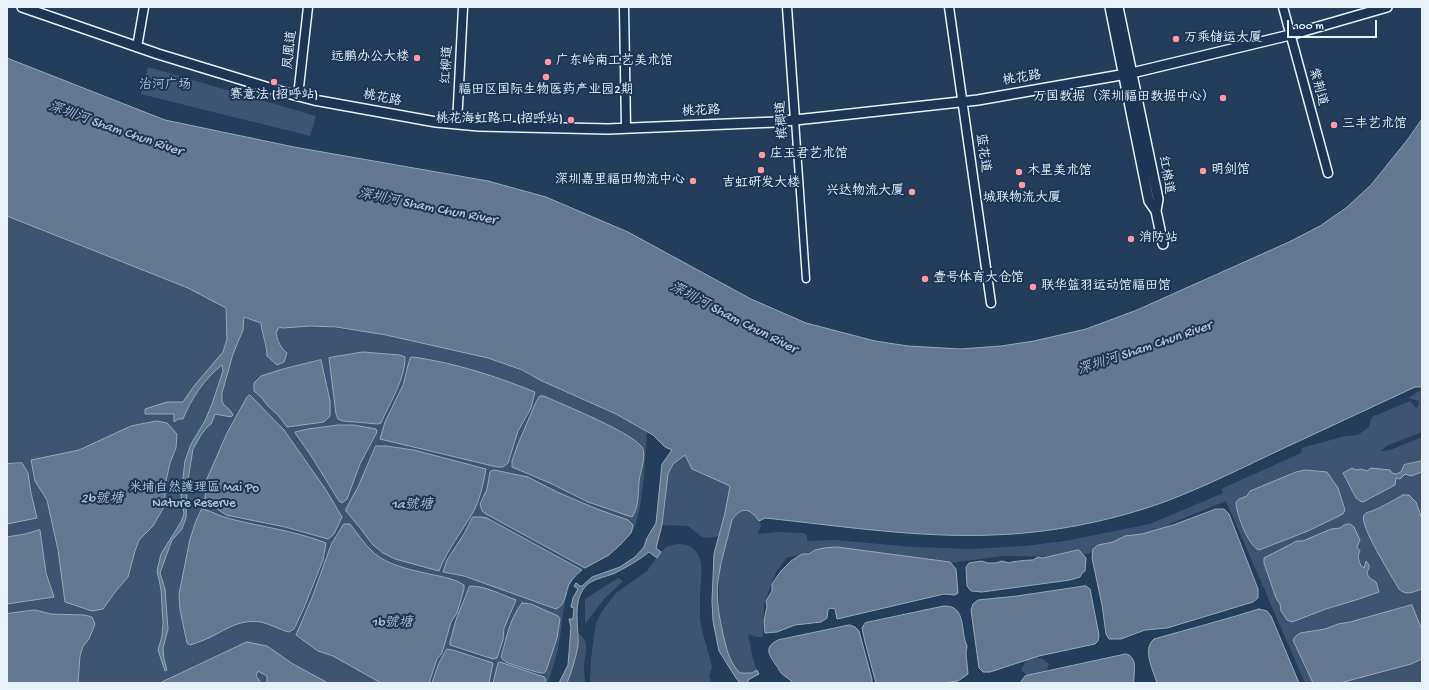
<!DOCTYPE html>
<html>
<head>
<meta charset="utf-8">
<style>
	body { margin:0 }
	#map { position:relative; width:1429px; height:690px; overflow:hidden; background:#253d5d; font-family:"Gochi Hand",sans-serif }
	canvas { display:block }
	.frame { position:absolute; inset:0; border:8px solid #e8f1f8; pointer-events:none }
	.scale { position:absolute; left:1287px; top:20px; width:90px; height:18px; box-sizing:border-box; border:2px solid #e8f1f8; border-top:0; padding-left:5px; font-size:12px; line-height:14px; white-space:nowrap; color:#e8f1f8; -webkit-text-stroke:3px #1d3557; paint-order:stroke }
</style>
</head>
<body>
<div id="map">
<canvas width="1429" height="690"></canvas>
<div class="frame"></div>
<div class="scale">100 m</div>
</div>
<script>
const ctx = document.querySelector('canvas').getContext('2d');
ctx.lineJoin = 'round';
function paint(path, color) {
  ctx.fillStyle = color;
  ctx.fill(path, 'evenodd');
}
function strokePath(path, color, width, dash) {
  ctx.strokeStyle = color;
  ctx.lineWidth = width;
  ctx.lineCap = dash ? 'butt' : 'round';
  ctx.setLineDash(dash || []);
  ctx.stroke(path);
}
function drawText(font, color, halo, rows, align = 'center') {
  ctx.font = font + ' "Gochi Hand","LXGW WenKai TC",sans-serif';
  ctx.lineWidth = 4;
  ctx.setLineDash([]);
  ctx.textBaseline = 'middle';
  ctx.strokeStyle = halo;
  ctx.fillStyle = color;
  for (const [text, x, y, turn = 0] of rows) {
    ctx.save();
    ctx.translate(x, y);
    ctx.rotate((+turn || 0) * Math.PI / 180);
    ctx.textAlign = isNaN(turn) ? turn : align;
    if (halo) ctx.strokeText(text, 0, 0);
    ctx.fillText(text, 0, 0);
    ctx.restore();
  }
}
paint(new Path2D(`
	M148,67L316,116L310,136L141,94Z
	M7,161L328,327L386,335L488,358L522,371L542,381L616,414L647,432C645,456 644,515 631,534C627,539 619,544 614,548C603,557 581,567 573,579C562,599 563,626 558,648C556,660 551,671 548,683H7Z
	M1395,366L1422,387H1415C1371,408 1326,428 1282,449C1244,467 1206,486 1167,501C1112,521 1052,533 993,535C917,538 841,526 765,518L759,521L761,526L757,534L778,532L804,533L807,535V541L835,540L913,547L972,549L1025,546L1065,541L1150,524L1223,493L1221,489L1301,453L1302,448L1345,436L1358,435L1369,427L1372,417L1410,401L1417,409L1419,401L1408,398L1421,390L1422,432L1386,446L1381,451L1390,450L1422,437V683H1305L1226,501L1172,523L1151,536L1087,554L1068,557L1003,556L942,564L817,554L787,557L776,572L764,604L763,637H757L748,634L753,659L757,670L752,673H740L734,668L727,654L719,614V574L732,520L735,516L744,510Z
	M685,454L692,469L730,486L731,489L719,536L709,538L702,537L688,526L662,525L668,474L673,464Z
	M677,544C709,544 701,577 700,597C700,604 700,612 700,619C702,636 709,651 712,667L709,676L711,683H591L590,679L591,658L596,623L602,611L616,593L647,571L661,552L666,547Z
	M618,578L623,581L605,598L585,624V599Z
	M578,633C591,642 585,653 584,666C584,672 585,678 585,683H567C574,665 578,652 578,633Z
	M1029,655L1043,659L1049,664L1044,676L1034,680L1021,670Z`), '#3e5472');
const water = new Path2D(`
	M7,58L165,120L294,147L488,181L546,197L628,232L751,299L806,323L875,341L908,346L960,349L1001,346L1034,341L1086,329L1137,310L1289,242L1320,226L1346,208L1371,185L1408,139L1422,119V387H1415C1371,408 1326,428 1282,449C1244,467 1206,486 1167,501C1112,521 1052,533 993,535C917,538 841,526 765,518L759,521C750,508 742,506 732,520C728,538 722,556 719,574C715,595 719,617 724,638C727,651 730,663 740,673H752L757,670L759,674L748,680V683H740L736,678L719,651L713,621L712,601L714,554L725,513L730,486L692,469L685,455L673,464L668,474L662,525L656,548L661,552L657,558L649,552C639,560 627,567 615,573C606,577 591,579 585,587C572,602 579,627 578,645C576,658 572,670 567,683H559L568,665L571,627L569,619H573L574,608L571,607L573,598L578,589L574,586L576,583L580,586H582L592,577L620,567L635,557L644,547L647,538L656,523L662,464L672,450L665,447L653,435L616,414L542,381L522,370L488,358L386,335L336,327L310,326L283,328L279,327L276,333C278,342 280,347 287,353L284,362L277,365L267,356C267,345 262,334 261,323L244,317L243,330L233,354L222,393V401L224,405L230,410L233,415L231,417L215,414L211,424L207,427L201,435L193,449L187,486L186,518L182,529L172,540L160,573L165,589L168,629L163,648L164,659L167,670L165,671L158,650L162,636L163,623L161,589L157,571L161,554L181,522L184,514L181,495L185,461L191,444L205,421L212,404L223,371L222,365C205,378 191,399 183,419H178L174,422V414H145V409L167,402H183L194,386L223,352L227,339L226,308L188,288L7,216Z
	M363,352L400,355L405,357C405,380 390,402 381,423L378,424L343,421L338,419L336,414L329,358Z
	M413,357C456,363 495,376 535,392L531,408L518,431L508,463L503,467H497L380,439L385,422L403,385L410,358Z
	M321,360L330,401V416L324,422L287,427L278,415L268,406L261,397L254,391V383L261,376L283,369Z
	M250,395L284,430L326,490L342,517L334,534L328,539L285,527L226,515L216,508L203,505L205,498L206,481L227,433L247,397Z
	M540,396H544C561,404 637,434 643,449C646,458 640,472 639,482C638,493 639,508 632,517L588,502L552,484L512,467V461L518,444L536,402Z
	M157,421L167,423L177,434L176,448L170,463L166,481L164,507L153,526L139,540L135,551L128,577L116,591L103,609L92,611L65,602L58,550L47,500L35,481L31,460L79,450L131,426Z
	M338,425H354L376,429L377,432L360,464L347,499L342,503L339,501L310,454L295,433V432L308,429Z
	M376,446H386L414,450L486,469C483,484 480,501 472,514C461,533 447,550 439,571L395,559L383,553L372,544L361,529L346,511V509L358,487Z
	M1422,461V472L1411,476L1405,474L1400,479L1396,478L1395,485L1363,502L1360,501L1356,498L1343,473L1352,468L1356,470L1361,469L1367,471L1371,468L1390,470L1392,473L1396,474L1401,472L1404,465Z
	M22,463L28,473L31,493L37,518L7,524V464Z
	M494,470L528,477L557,492L597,509L628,520L633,525L631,533L621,544L609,555L585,568L486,514L482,511L480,504L487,489L490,472Z
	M1306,470L1327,472L1338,488L1345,510L1343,514L1308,531L1259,550C1248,546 1236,513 1236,502L1239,499L1247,496L1250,491L1296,472Z
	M1403,495H1409L1416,502L1422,519V589C1413,592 1406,596 1399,589C1393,578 1358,524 1364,515C1366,512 1369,512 1372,511C1383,507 1393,500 1403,495Z
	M202,509C212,511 221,517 231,519C262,527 296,531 326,543L323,560L304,608L294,629L289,632L285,631C277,628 269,624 261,622C241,619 228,628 211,637C204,640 197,643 190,645L187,643L180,610L179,594L190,539L196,521Z
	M1216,509H1224L1229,514L1258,589V598L1253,602L1167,628L1145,630L1121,639H1109L1106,634L1102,605L1092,558L1093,549L1098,545L1113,542L1125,536L1142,534L1173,525Z
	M473,517H482L487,518L582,570C577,574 573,578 569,584C565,593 566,605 556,609L464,576L443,572L447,560L464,534Z
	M344,524H350C357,533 365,545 374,553C388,565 408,569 425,573C437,576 454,578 464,585V589L457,613L451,622L442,653L437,659L429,683H381L333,656L318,651L296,635L313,595L331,545Z
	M1350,524L1354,527L1360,540L1357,547L1360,551C1357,556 1359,561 1361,566L1364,568L1366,561C1370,565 1370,567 1367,572C1368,578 1371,579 1376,582L1379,592L1359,599L1326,609L1292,622L1287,620L1281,611L1280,604L1276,598L1264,563V558L1297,541H1303L1331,529L1340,528L1344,525Z
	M40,530L46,573L54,597L7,604V537L25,534Z
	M837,547L950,562L956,569L958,593L955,595L944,594L837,619L835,609L830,608L828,610L827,618L821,622L795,625L777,632L765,633L764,621L767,606L766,601L772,591V584L781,571L791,561L802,554H809L815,550L824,548Z
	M1079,550L1086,558L1085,571L1082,573L1080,577L1070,580L982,592L971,591L967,586L966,567L969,563L982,561L987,563H996L1002,561L1009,563C1013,561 1029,560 1033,560L1038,557L1042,558Z
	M470,586C486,586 502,595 516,600L504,628L503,640L497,658L493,659L450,645V642L456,620Z
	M1086,586L1090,589L1099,635L1098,641L1095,644L1039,656L990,672H983L979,668L971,610L973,604L978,600L1017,596Z
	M522,603L531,604L558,616L560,619L557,638L547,668C546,671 546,672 543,673C540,674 510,664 506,662C504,661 503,659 501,657C507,637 509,620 522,603Z
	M1412,605L1422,630V659L1411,664L1340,683H1313L1293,640L1296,636L1300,633L1325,629L1338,624L1350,622Z
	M944,606C967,605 960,632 967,646L966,653L968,674L958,681L943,683H876L865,642L862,628L865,623Z
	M1259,609L1267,611L1271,616L1299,683H1157C1153,670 1142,649 1154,639C1189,629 1224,620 1259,609Z
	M35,610L51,614L84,615L92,617L95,624L89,639L83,646L80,656L78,683H7V614Z
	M850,625L855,627L859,631L872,679V683H793C789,678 785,677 781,673C779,670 778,667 776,665C769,655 763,647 778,640Z
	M247,642L267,646L293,664L328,683H265L267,681V676L258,671L256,676L261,683H160Z
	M447,649L453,650L493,663L489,683H432L439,663Z
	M1126,654C1139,657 1133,674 1134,683H1020L1025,676Z
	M500,662L544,677L546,680L545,683H493L498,663Z`);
paint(water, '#657890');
strokePath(water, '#99a8ba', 1);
const minor = new Path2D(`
	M795,120L806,279`);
const tertiary = new Path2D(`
	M624,7L626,128
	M787,7L795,120
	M949,7L991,303
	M1283,7L1328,173
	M137,47L144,7
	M298,96L308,7
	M457,124L463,7`);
const secondary = new Path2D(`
	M22,7L158,54L279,91L314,100L436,122L479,126L608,129L775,122L814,118L978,100L1132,73L1290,35L1387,7
	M1110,7L1149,201L1156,211
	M1118,7L1158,199L1156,211L1163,244`);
strokePath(minor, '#e8f1f8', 9);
strokePath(tertiary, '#e8f1f8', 11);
strokePath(secondary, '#e8f1f8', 12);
strokePath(minor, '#1d3557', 6);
strokePath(tertiary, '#1d3557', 8);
strokePath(secondary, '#1d3557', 9);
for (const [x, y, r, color] of [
	[1176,39,4,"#ff9aa2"],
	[417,58,4,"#ff9aa2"],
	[548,62,4,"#ff9aa2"],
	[546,77,4,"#ff9aa2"],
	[274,82,4,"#ff9aa2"],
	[1223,98,4,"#ff9aa2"],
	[571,120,4,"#ff9aa2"],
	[1334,125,4,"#ff9aa2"],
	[762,155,4,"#ff9aa2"],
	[761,170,4,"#ff9aa2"],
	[1203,171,4,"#ff9aa2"],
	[1019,172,4,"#ff9aa2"],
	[693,181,4,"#ff9aa2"],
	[1022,185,4,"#ff9aa2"],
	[912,192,4,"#ff9aa2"],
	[1131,239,4,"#ff9aa2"],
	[925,279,4,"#ff9aa2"],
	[1033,287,4,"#ff9aa2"]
]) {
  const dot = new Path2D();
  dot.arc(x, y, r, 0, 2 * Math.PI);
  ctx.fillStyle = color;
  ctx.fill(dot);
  strokePath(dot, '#1d3557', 1.5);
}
drawText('13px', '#e8f1f8', '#1d3557', [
	["万乘储运大厦",1184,39],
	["远鹏办公大楼",409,58,"right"],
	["广东岭南工艺美术馆",556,62],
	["福田区国际生物医药产业园2期",546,91,"center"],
	["赛意法 (招呼站)",274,96,"center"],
	["万国数据（深圳福田数据中心）",1215,98,"right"],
	["桃花海虹路口 (招呼站)",563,120,"right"],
	["三丰艺术馆",1342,125],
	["庄玉君艺术馆",770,155],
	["明剑馆",1211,171],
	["木星美术馆",1027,172],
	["深圳嘉里福田物流中心",685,181,"right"],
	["吉虹研发大楼",761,184,"center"],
	["兴达物流大厦",904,192,"right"],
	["城联物流大厦",1022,199,"center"],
	["消防站",1139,239],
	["壹号体育大仓馆",933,279],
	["联华篮羽运动馆福田馆",1041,287]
], 'left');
drawText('13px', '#e8f1f8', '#1d3557', [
	["凤凰道",291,50,-84],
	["红柳道",448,65,-87],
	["桃花路",1022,79,-9],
	["紫荆道",1317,87,75],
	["桃花路",382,99,11],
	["桃花路",701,112,-3],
	["槟榔道",783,120,-94],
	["蓝花道",982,153,82],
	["红棉道",1165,175,80]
]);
drawText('13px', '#b5c2d0', '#1d3557', [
	["治河广场",165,86],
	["米埔自然護理區 Mai Po",194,489],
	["Nature Reserve",194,504]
]);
drawText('italic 14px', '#b4c1ce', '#1d3557', [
	["深圳河 Sham Chun River",115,130,19],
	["深圳河 Sham Chun River",427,208,11],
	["深圳河 Sham Chun River",733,319,27],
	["深圳河 Sham Chun River",1145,349,-19],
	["2b號塘",102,500],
	["1a號塘",412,506],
	["1b號塘",392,624]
]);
</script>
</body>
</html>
